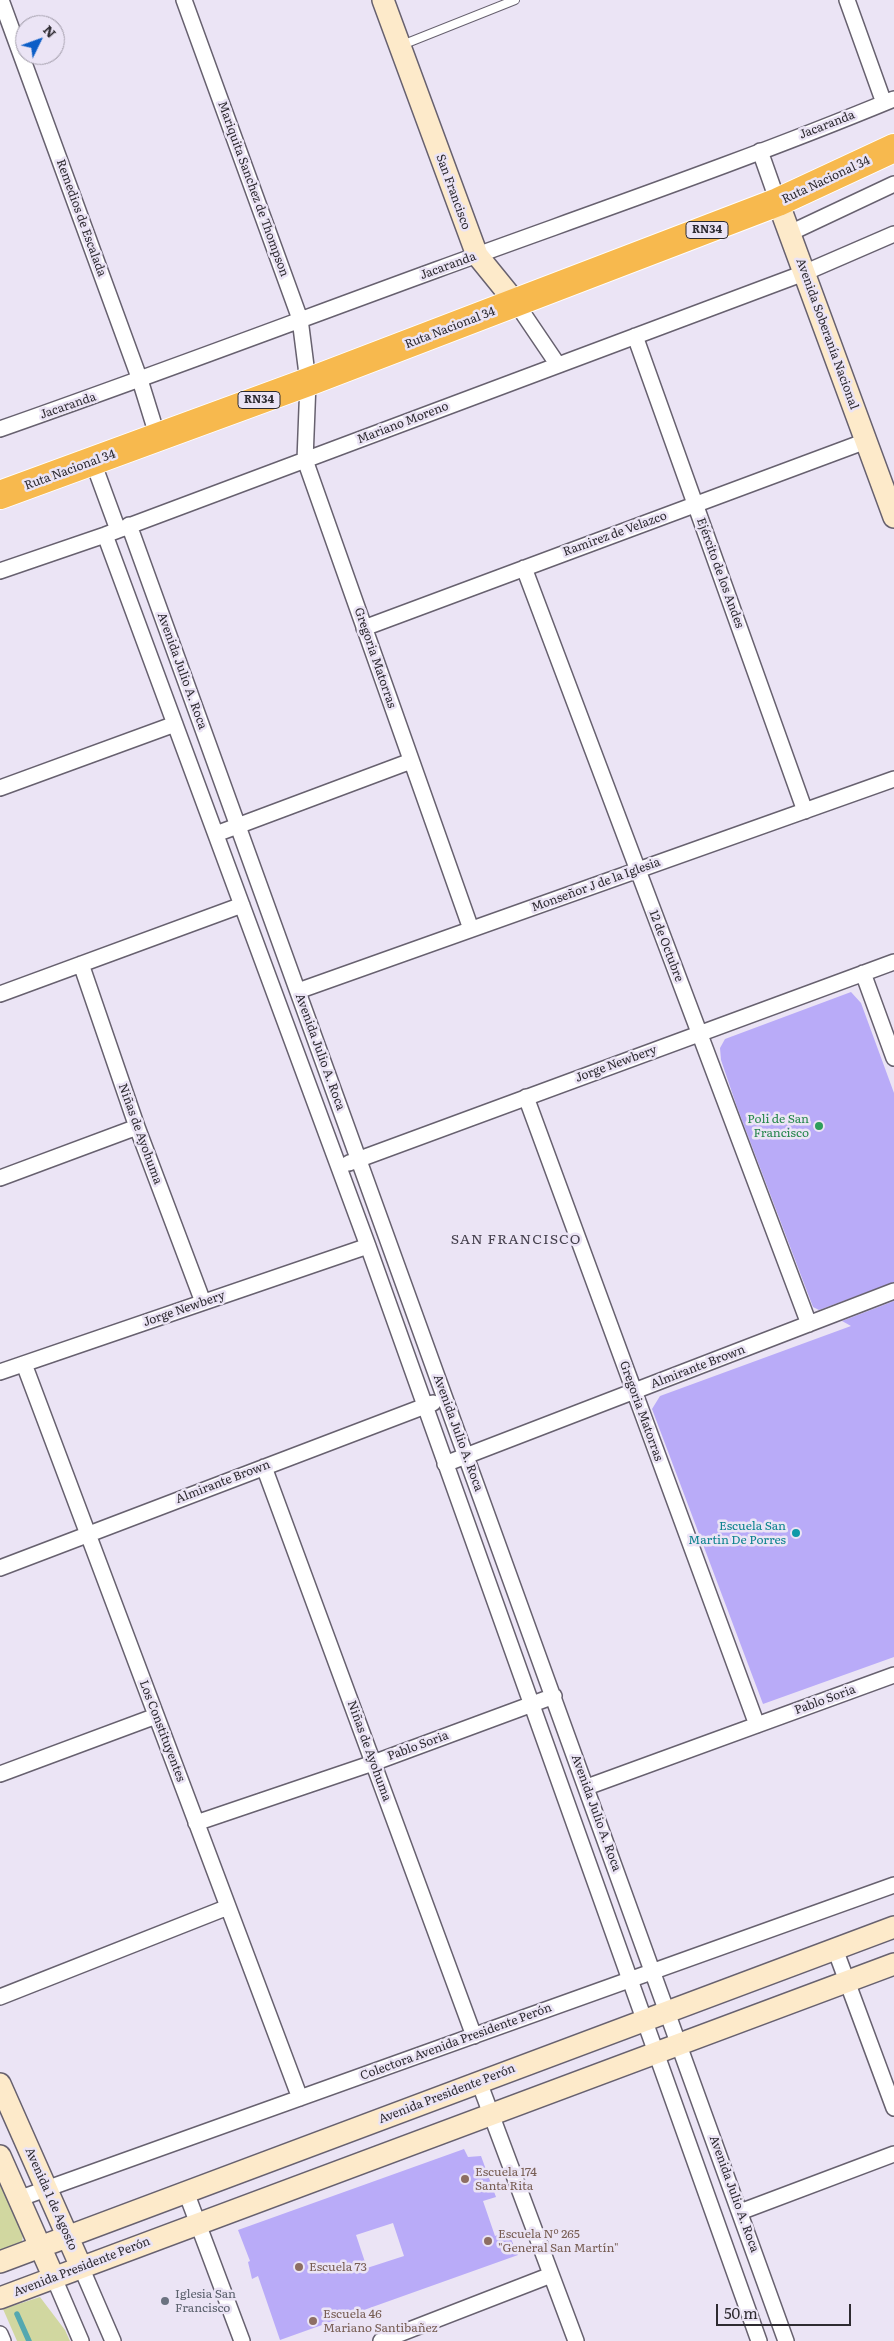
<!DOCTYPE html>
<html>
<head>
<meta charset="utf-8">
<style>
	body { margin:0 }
	#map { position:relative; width:894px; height:2341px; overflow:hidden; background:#ebe4f5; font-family:Literata,serif }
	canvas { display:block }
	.north { position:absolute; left:15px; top:15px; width:50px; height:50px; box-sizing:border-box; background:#ebe4f5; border:1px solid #9f9aa7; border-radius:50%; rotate:48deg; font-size:14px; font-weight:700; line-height:20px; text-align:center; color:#2e2b31 }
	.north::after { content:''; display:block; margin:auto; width:18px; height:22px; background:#0b5ec7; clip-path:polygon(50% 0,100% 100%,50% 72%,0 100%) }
	.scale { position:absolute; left:716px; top:2304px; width:135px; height:22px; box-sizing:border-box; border:2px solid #2e2b31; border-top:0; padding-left:6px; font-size:15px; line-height:18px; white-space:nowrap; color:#2e2b31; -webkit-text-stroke:4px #ebe4f5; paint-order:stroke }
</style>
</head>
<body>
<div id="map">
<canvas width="894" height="2341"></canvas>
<div class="north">N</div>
<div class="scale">50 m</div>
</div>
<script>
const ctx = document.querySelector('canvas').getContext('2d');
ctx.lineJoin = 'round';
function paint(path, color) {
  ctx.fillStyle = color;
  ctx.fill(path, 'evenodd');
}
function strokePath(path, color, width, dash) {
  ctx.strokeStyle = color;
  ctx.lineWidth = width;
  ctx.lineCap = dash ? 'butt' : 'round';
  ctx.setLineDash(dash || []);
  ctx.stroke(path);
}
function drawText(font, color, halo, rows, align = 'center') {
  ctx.font = font + ' Literata,serif';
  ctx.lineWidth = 5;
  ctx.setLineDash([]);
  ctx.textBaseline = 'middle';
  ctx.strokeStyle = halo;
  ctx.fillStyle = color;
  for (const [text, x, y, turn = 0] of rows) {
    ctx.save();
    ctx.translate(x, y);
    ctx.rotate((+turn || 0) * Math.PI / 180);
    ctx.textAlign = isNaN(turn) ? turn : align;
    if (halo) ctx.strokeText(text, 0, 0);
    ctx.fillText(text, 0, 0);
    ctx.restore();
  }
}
paint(new Path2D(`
	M0,2174L24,2228L22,2242L0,2254Z
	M40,2297L65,2330L70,2341H17L3,2309Z`), '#d1d7a0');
strokePath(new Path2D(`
	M17,2314L29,2341`), '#54a8b0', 5.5);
paint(new Path2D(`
	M851,992L861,1003L894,1093V1282L819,1310L813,1307L737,1107L721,1060L720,1048L725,1039Z
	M894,1301V1657L763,1704L652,1409L660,1396L851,1326L842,1321Z
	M464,2149L468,2157L481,2156L496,2197L483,2201L495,2236L508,2232L518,2255L280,2340L258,2276L252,2279L248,2262L250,2261L238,2230ZM393,2223L404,2256L367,2268L356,2235Z`), '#b9abf8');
const lane = new Path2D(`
	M402,45L515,0`);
const street = new Path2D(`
	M1,0L140,380L158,438
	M184,0L300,319L308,382L305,460L471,929
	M847,0L884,103
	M760,151L778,202
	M790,233L894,184
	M516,303L558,365
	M635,336L805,811
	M0,429C146,378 291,323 436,270C589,214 744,161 894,99
	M93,462L118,530
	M129,525L786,2341
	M105,535L368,1246L759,2341
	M524,568L809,1324
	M0,571L105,535L804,273L894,234
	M364,628L866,441
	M0,788L175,724
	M216,834L411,761
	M81,964L137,1127L203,1302
	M863,973L894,1058
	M298,991L894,779
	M0,994L242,905
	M526,1097L757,1725
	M349,1163L894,962
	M0,1178L137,1127
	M24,1364L300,2098
	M0,1372L368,1246
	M445,1464L894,1291
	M264,1467L474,2036
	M0,1568L433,1403
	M0,1774L156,1716
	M587,1787L894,1675
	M196,1823L373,1763L554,1696
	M835,1949L894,2108
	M0,1997L228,1907
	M479,2082L576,2341
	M186,2192L242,2341
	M18,2199L894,1885
	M740,2212L894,2154
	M81,2267L113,2341
	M54,2278L81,2341
	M0,2334L3,2341
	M381,2341L551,2275`);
const secondary = new Path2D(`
	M383,0L477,255L516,303
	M778,202L894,517
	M0,2084L81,2267
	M0,2156L54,2278
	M0,2262L894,1927
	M0,2298L894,1964`);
const highway = new Path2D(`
	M0,495L308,382L778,202L894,148`);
strokePath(lane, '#67616f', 10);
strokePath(street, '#67616f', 18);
strokePath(secondary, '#67616f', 24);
strokePath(highway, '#fff', 30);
strokePath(lane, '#fff', 8);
strokePath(street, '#fff', 15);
strokePath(secondary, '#fdeaca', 21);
strokePath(highway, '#f7b94e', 28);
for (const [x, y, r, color] of [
	[819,1126,5,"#2e9e5b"],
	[796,1533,5,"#0f9aa8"],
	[465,2179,5,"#8d6e63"],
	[488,2241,5,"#8d6e63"],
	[299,2267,5,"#8d6e63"],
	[165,2301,5,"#6b7280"],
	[313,2321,5,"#8d6e63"]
]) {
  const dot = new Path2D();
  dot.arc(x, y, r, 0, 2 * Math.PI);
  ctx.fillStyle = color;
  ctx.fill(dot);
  strokePath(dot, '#ebe4f5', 2);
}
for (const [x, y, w] of [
	[707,230,42],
	[259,400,42]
]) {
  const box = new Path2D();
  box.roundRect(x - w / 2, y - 8.5, w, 17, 4);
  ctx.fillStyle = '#ebe4f5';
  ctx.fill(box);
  strokePath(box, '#2e2b31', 1);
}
drawText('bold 11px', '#2e2b31', null, [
	["RN34",707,230],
	["RN34",259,400]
]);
drawText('12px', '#2e2b31', '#ebe4f5', [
	["Jacaranda",827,125,-21],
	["Ruta Nacional 34",826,180,-25],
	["Mariquita Sanchez de Thompson",253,189,70],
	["San Francisco",453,192,70],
	["Remedios de Escalada",81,218,70],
	["Jacaranda",448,266,-20],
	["Ruta Nacional 34",450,328,-21],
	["Avenida Soberanía Nacional",827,334,70],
	["Jacaranda",68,406,-19],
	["Mariano Moreno",403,423,-21],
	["Ruta Nacional 34",70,470,-20],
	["Ramirez de Velazco",615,534,-20],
	["Ejército de los Andes",720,573,70],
	["Gregoria Matorras",375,658,71],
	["Avenida Julio A. Roca",182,671,70],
	["Monseñor J de la Iglesia",596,885,-20],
	["12 de Octubre",666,946,69],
	["Avenida Julio A. Roca",320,1052,70],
	["Jorge Newbery",616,1064,-20],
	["Niñas de Ayohuma",140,1134,70],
	["Jorge Newbery",184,1309,-19],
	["Almirante Brown",698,1367,-21],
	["Gregoria Matorras",641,1411,70],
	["Avenida Julio A. Roca",458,1433,70],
	["Almirante Brown",223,1482,-21],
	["Pablo Soria",825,1700,-20],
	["Los Constituyentes",162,1731,69],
	["Pablo Soria",418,1746,-20],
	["Niñas de Ayohuma",369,1751,70],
	["Avenida Julio A. Roca",596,1813,70],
	["Colectora Avenida Presidente Perón",456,2042,-20],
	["Avenida Presidente Perón",447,2094,-21],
	["Avenida Julio A. Roca",734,2194,70],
	["Avenida 1 de Agosto",51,2199,66],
	["Avenida Presidente Perón",82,2267,-21]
]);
drawText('12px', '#27864d', '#ebe4f5', [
	["Poli de San",809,1119],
	["Francisco",809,1133]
], 'right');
drawText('12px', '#0d838f', '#ebe4f5', [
	["Escuela San",786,1526],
	["Martin De Porres",786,1540]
], 'right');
drawText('12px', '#785e54', '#ebe4f5', [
	["Escuela 174",475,2172],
	["Santa Rita",475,2186],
	["Escuela Nº 265",498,2234],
	["\"General San Martín\"",498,2248],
	["Escuela 73",309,2267],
	["Escuela 46",323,2314],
	["Mariano Santibañez",323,2328]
], 'left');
drawText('12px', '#5b616d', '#ebe4f5', [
	["Iglesia San",175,2294],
	["Francisco",175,2308]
], 'left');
ctx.letterSpacing = '1px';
drawText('14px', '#47424f', '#ebe4f5', [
	["SAN FRANCISCO",516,1240]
]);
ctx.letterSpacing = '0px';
</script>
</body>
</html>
